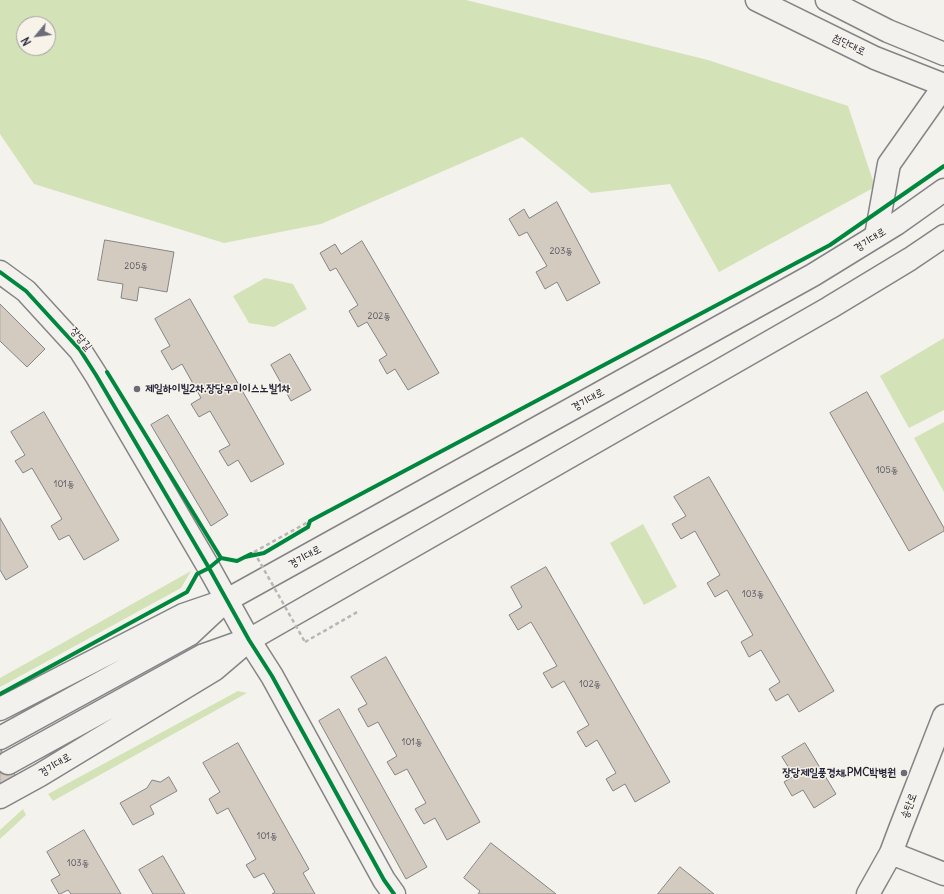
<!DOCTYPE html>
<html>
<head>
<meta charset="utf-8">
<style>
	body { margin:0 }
	#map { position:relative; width:944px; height:894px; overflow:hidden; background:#f4f2ec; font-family:Delius,sans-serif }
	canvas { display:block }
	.north { position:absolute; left:16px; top:16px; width:40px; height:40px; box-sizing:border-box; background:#f7f3e8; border:1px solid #a29fa3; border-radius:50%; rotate:241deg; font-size:11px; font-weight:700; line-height:16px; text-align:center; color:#22223b }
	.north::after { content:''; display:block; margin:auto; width:14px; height:18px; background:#6c6b79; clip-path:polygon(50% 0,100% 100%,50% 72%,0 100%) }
</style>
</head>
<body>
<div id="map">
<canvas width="944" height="894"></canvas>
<div class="north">N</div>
</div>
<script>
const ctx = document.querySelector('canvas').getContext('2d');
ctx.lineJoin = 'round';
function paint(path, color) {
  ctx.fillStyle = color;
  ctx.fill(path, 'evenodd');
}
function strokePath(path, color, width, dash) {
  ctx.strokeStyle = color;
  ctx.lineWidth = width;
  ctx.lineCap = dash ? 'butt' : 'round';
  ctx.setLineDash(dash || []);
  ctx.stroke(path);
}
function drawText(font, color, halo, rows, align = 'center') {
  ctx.font = font + ' Delius,"Poor Story",sans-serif';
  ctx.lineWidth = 3;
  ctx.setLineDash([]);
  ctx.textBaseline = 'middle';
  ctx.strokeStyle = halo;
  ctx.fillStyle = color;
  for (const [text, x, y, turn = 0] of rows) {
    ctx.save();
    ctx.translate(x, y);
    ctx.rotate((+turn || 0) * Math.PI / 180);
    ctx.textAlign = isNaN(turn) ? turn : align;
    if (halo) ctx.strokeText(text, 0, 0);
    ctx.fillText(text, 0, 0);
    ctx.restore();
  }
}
paint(new Path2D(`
	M0,0H466L708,60L848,106L875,187L719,272L670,184L591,193L522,137L321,224L224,243L34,184L0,134ZM24,24H48V48H24Z
	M265,278L293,284L307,309L274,327L249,323L233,296Z
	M944,338V410L909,428L880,376Z
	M944,422V492L914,438Z
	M643,524L677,587L644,605L610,543Z
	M191,571L181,588L0,687V678Z
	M238,691L247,693L53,801L48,794Z
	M23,809L26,815L0,839V830Z`), '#d4e2b7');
const building = new Path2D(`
	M557,202L600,283L567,301L557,282L545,289L536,272L547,266L527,232L519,236L509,219L524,209L529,218Z
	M105,240L174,252L167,292L139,287L137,301L121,298L123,284L98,280Z
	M362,241L439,373L408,390L395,369L387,374L379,360L387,355L367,322L358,327L349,311L358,305L336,268L330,271L320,253L335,244L341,254Z
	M190,299L284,464L251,482L238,460L228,466L219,451L230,445L210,411L199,417L191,404L201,398L182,364L172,370L161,351L170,346L155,319Z
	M0,304L45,349L27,367L0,341Z
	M290,354L311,390L291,401L271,365Z
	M867,392L944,528V531L909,551L830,413Z
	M44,412L119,540L84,560L69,535L59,540L51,526L62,519L32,468L23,473L15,461L25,455L11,432Z
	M168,415L228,515L211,526L151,425Z
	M709,477L834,691L799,712L788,694L776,701L769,689L780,682L761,650L749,657L741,642L753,635L727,590L715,597L707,583L720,575L695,531L681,539L672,524L686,516L674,497Z
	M0,518L28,567L6,580L0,570Z
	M546,567L670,782L635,802L625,784L613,791L606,779L616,773L597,740L586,747L577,732L589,725L564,681L552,688L543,673L557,666L531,622L518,630L509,615L522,607L511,587Z
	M386,657L480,822L447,840L435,818L424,824L415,809L426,803L407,769L395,775L387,762L397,756L378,722L368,727L358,709L367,704L351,677Z
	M339,709L427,867L406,879L319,721Z
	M238,743L309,869L303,873L315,894H272L275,892L264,873L254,878L246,865L256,859L228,808L217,814L209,799L220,792L203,763Z
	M805,743L836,794L814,808L803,790L792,796L784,782L794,776L782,757Z
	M0,748L18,780L0,790Z
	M169,777L177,791L150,806L154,814L133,825L120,803L147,788L152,780L160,782Z
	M84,830L121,894H71L68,890L60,894H59L51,880L60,875L47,852Z
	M491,843L556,894H478L480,891L464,878Z
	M163,856L185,894H153L139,870Z
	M680,867L714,894H658Z`);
paint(building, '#d3cbc0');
strokePath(building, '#858486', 1);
const minor = new Path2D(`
	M757,0L875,58L944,85
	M827,0L888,31L944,54
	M876,236L889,164L944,86
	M0,272L26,291L80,350L96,375L209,568L249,640L272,676L384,880L394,894
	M891,853L944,874
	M868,894L891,853L900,829L944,716`);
const major = new Path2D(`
	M0,709L183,615L227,600L813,275L896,224L944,190
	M0,738L190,634L221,605
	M8,763L204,655L238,643
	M0,797L40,775L215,669L249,640L829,308L910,259L944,236`);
strokePath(minor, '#858486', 25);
strokePath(major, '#858486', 25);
strokePath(new Path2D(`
	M254,552L310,521
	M305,642L359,611`), '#b8b6b6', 2.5, [4, 3]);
strokePath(minor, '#f2f1ed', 22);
strokePath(major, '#f2f1ed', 22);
strokePath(new Path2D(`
	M254,552L305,642`), '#b8b6b6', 2.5, [4, 3]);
strokePath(new Path2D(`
	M0,272L26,291L80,350L96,375L209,568L249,640L272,676L384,880L394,894
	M107,372L221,558L237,561L251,554
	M245,557L264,553L308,527L310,521L830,245L944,166
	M0,694L187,592L197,574L209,568L221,558`), '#00873e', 4);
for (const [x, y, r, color] of [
	[137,389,4,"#6c6b79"],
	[904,773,4,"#6c6b79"]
]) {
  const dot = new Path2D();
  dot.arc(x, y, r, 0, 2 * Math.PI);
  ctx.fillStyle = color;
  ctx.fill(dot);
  strokePath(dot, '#f7f3e8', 1.5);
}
drawText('9px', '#4e4c5c', null, [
	["203동",561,251],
	["205동",136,266],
	["202동",379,316],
	["105동",887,470],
	["101동",64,484],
	["103동",753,594],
	["102동",590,684],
	["101동",412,742],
	["101동",267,836],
	["103동",78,863]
]);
drawText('11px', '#22223b', '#f7f3e8', [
	["첨단대로",849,45,26],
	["경기대로",870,240,-32],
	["장당길",81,339,50],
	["경기대로",588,400,-29],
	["경기대로",305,557,-29],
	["경기대로",55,765,-31],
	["송탄로",909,806,-69]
]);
drawText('bold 11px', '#22223b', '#f7f3e8', [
	["제일하이빌2차.장당우미이스노빌1차",145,389],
	["장당제일풍경채.PMC박병원",896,773,"right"]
], 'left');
</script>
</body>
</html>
